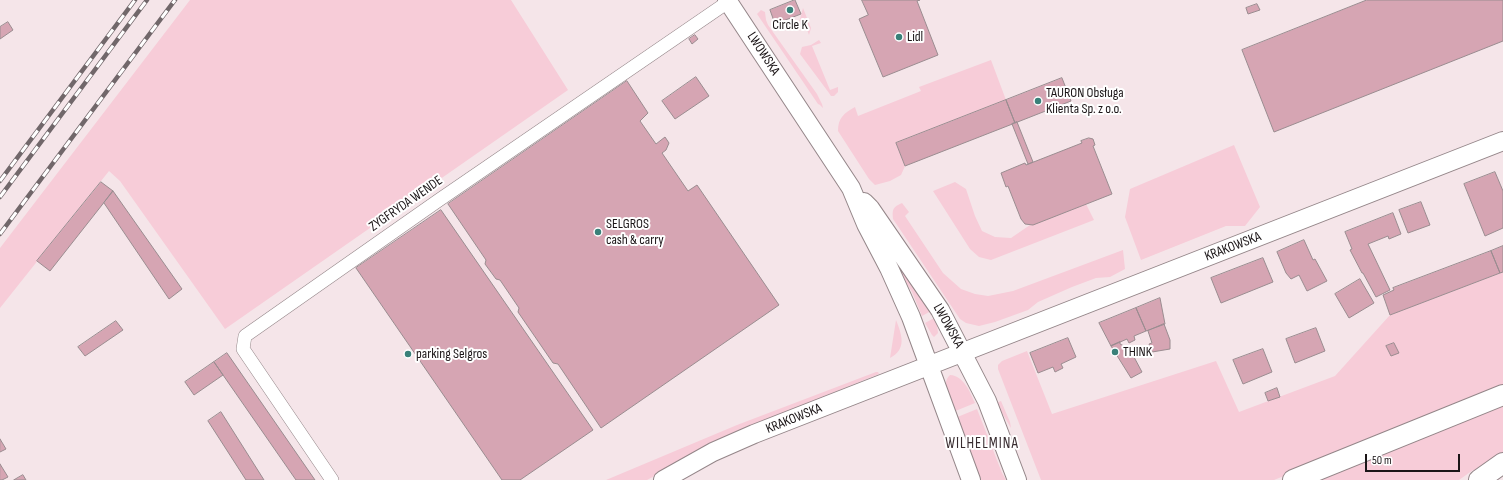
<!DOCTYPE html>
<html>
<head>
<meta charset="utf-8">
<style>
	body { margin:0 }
	#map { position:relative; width:1503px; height:480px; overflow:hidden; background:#f5e5e9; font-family:"Sofia Sans Condensed",sans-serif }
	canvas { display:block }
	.scale { position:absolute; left:1365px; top:454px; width:95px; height:18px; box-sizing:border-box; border:2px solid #1b1517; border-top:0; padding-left:5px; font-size:12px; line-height:14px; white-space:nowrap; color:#1b1517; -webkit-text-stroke:3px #fff; paint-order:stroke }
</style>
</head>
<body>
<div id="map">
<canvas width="1503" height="480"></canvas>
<div class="scale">50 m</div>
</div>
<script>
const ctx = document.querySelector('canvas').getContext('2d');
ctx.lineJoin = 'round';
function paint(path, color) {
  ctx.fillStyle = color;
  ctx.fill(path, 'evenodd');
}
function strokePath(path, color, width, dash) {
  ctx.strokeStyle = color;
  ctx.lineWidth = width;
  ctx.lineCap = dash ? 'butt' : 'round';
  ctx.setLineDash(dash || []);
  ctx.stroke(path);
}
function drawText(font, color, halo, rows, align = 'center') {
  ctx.font = font + ' "Sofia Sans Condensed",sans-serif';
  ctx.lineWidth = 4;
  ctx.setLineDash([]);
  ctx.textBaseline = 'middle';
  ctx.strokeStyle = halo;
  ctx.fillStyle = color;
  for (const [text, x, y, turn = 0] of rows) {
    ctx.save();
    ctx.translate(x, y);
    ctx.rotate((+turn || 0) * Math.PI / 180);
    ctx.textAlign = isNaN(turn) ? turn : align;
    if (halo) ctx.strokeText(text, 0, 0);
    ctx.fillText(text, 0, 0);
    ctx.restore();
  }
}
paint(new Path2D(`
	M190,0H511L568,90L225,329L120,181L109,171L0,308V248Z
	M803,8L811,28L809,35L805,24L798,26Z
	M761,10L765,12L766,20L768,25L817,94L822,104L823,108L820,105L818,104L757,14Z
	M819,40L821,43L812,46L830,90L838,87V92L834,96H831L829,93L800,54L802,47L811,45Z
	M991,60L1006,100L896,143L905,166L901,175L890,181L875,185L869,179L838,131C838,118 844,113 855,107L858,116L921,91L919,87Z
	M1234,145L1260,207L1245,226H1226L1141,260L1125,217L1130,189Z
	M955,182L966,189L975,216L982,231L995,237L1011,238L1030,225L1086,204L1094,220L991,260L979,257L970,249L933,191Z
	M902,203L909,212L905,216L943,273L961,289L975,294L988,296L1013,291L1123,250L1125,269L1110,277L1096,278L1072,287L1038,302L1028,310L995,322L979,326L966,323L960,319L893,219C892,209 893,207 902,203Z
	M897,260L931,311L922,316L912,292L896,266L895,261Z
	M1503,272V388L1274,480H1041L998,369V365L1002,361L1027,351L1052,414L1216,361L1239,412L1335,376L1390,315Z
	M936,317L938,333L934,337L932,335L925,323Z
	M896,320C902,335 907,349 890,358Z
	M876,372H878L879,374L741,430L647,480H606L737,425Z
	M950,375C964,376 970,392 975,403L953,412C949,402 940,384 950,375Z
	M1001,401L1010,422L1011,428L996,403Z
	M1503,402V454L1478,473L1473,470L1459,480H1312Z
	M977,409L1002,473L1006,480H979L955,418Z`), '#f7ccd8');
const building = new Path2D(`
	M795,0L801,14L775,24L770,10Z
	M862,0H920L917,1L938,55L883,77L859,19L868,15Z
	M1367,0H1503V41L1274,132L1242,50Z
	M1257,4L1260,10L1248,14L1246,8Z
	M8,22L13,30L0,39V27Z
	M695,35L698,39L692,44L689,39Z
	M696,77L709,96L675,119L662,101Z
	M1062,78L1071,101L1015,123L1006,100Z
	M627,81L648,113L640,121L656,144L665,137L669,143L666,150L662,153L688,191L697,185L779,305L601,428L558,364L553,363L518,312L519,308L500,280L496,279L485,264L486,260L448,204Z
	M1006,100L1015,123L905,166L896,143Z
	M1017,122L1033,162L1028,164L1012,124Z
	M1089,138L1093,139L1095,145L1093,146L1112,194L1033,225L1025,224L1021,219L1008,186L1006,187L1001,173L1025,163L1026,165L1082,143L1081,141Z
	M1495,172L1503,191V228L1485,236L1464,184Z
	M101,182L113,191L50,271L37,261Z
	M113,191L182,289L169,299L104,203Z
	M1421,202L1430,225L1408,233L1399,210Z
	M441,210L593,430L520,480H502L356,268Z
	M1393,213L1401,234L1389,239L1388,236L1368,244L1390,290L1376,297L1363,273H1362L1350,250L1352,249L1345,232Z
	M1304,240L1313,260L1315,259L1327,281L1307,291L1299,275L1291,279L1286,273L1277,252Z
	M1503,246V272L1500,273L1491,251Z
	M1491,251L1500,273L1390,315L1383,295L1394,290L1393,288Z
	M1263,258L1273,282L1221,303L1211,278Z
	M1360,279L1374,303L1349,318L1335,294Z
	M1160,298L1165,324L1146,331L1136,308Z
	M1136,308L1146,331L1134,336L1135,340L1129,343L1127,339L1111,346L1099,323Z
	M116,321L123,330L85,356L78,347Z
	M1164,324L1170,340V349L1152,352L1149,344L1152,343L1148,331Z
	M1316,328L1325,351L1295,363L1286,339Z
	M1068,338L1076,357L1061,364L1063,368L1055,372L1053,367L1038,373L1030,353Z
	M1120,342V344L1126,347L1130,352L1133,351L1136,356L1134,357L1142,372L1131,378L1111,346Z
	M1394,343L1399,353L1391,356L1386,346Z
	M1263,349L1272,372L1243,384L1233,360Z
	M227,353L315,480H296L214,362Z
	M214,362L223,375L194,395L185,382Z
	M1277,388L1280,397L1268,401L1265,393Z
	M221,412L264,480H246L208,421Z
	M0,439L6,449L0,452Z
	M0,464L8,477L2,480H0Z
	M23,475L26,480H14Z`);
paint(building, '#d6a5b3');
strokePath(building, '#9a8c90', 1);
const street = new Path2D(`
	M332,480L243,349L245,336L439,200L728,2`);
const secondary = new Path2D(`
	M727,0L851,188L866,224L889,268L911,317L971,480
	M864,202L870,208L940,310L987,401L1017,480
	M663,480L713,452L754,434L1503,141`);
const primary = new Path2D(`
	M1293,480L1503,395
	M1479,480L1503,463`);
strokePath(street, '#948689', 14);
strokePath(secondary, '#948689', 20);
strokePath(primary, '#948689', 22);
strokePath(street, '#fff', 13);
strokePath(secondary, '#fff', 18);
strokePath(primary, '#fff', 20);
const rail = new Path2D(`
	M0,181L135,0
	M0,197L147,0
	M0,234L175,0`);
strokePath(rail, '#71676a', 4.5);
strokePath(rail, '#fff', 3, [9]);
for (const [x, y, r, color] of [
	[790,10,4,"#398079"],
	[899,37,4,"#398079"],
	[1038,101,4,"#398079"],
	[598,232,4,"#398079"],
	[1115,352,4,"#398079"],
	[408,354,4,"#398079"]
]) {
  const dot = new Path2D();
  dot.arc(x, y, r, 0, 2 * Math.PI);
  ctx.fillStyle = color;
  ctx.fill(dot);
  strokePath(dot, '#fff', 1.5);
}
drawText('14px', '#1b1517', '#fff', [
	["Circle K",790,25,"center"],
	["Lidl",907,37],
	["TAURON Obsługa",1046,93],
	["Klienta Sp. z o.o.",1046,109],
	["SELGROS",606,224],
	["cash & carry",606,240],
	["THINK",1123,352],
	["parking Selgros",416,354]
], 'left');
drawText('14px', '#1b1517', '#fff', [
	["LWOWSKA",763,54,57],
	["ZYGFRYDA WENDE",406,204,-35],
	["KRAKOWSKA",1233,247,-21],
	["LWOWSKA",948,326,61],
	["KRAKOWSKA",794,419,-22]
]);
ctx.letterSpacing = '1px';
drawText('15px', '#382c30', '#fff', [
	["WILHELMINA",982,444]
]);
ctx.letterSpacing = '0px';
</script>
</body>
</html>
